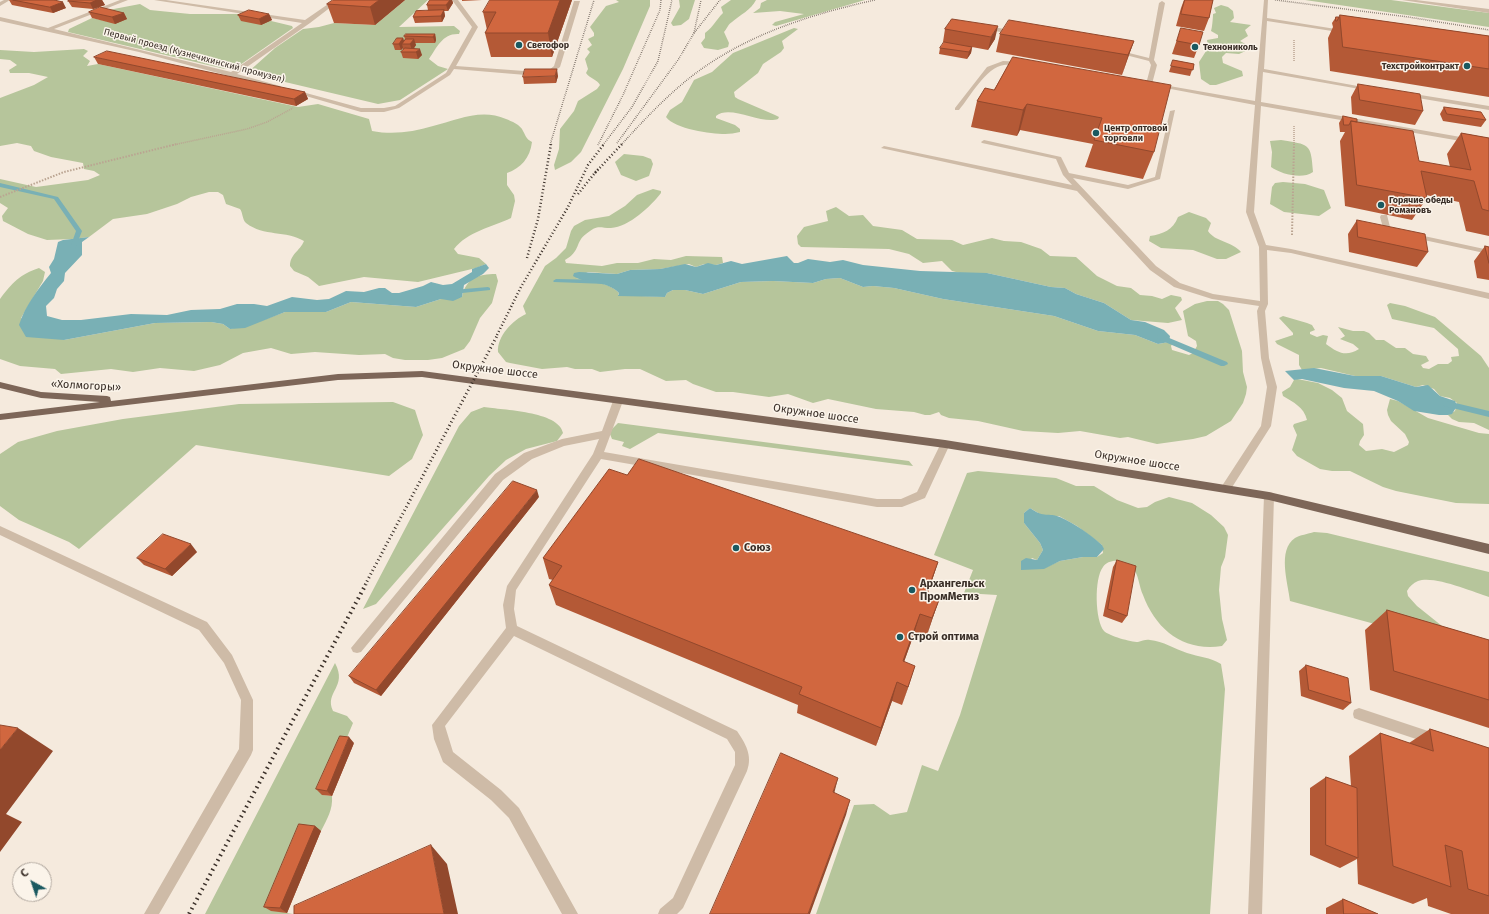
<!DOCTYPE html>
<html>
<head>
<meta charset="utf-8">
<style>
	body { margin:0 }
	#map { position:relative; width:1489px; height:914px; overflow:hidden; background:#f5eadd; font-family:"Fira Sans",sans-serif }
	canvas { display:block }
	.north { position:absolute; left:12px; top:862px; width:40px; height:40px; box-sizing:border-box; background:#fbf4ea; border:1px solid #aea59c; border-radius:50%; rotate:320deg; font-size:11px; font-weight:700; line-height:16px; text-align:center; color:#3a2f28 }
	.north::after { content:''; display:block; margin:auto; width:14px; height:18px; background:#1a5960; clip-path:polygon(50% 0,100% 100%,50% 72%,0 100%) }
</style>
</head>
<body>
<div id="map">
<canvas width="1489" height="914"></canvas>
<div class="north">С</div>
</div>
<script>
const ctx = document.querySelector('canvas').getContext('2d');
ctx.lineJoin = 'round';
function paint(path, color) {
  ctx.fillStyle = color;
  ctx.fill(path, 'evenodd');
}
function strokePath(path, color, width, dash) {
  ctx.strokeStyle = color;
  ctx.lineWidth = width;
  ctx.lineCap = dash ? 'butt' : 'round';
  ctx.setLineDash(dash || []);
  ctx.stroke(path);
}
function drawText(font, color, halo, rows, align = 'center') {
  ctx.font = font + ' "Fira Sans",sans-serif';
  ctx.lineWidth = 3;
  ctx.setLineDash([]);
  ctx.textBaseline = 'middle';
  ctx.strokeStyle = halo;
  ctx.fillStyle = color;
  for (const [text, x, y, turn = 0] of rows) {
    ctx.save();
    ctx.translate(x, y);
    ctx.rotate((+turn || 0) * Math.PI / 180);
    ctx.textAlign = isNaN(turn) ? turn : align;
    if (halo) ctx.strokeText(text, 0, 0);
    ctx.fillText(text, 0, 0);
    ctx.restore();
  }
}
paint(new Path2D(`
	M405,0H428L399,27L454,26L460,31L459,34C443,33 437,47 429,59L438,66L448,69L400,100L378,104L247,73L275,48L303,29L319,27L334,23L375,25Z
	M616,0H650V6L623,69L581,152L571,162L555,170L554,165L559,149L560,129L574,111L578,101L597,89L600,85C597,79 590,79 586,73L588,69L585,59L590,52L587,49L592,45L588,39L594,36V33L590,27L606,6L619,2Z
	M679,0H695L689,19L681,25L673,26L671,23L680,7Z
	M731,0H756C751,10 740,15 732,22C728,24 727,29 724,32L729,43L728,47L718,50L704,48L701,43L705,38V33C715,25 715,21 723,13L721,7Z
	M767,0H865L776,26L772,25L775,22L804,14L780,11L753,13L760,8L761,3Z
	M1305,0H1391L1489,13V27Z
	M140,4L150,10L190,14H242L292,26L293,28L240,65L225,69L68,32L69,29L92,18L115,23L124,20L98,12Z
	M1221,5L1228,7L1233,11L1234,18L1230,22L1251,25L1245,30L1248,36L1240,41L1249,46L1250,49L1239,54L1226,53L1222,57L1223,63L1242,71L1243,76L1216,85H1210L1201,79L1199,62L1208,48L1207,40L1218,38V35L1211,31C1212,29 1213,18 1213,14L1216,13L1214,8Z
	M794,28L798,29L782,41L784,48L781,52L763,64L758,73L734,92L735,97L738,99L775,115L779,117L778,119C762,125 730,104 716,116V118L735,125L740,129V132C735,133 730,134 725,134C711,134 675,129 666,117L670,110L682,102L694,80L712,72L733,53Z
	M84,49L88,51L83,56L90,61L87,66L98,64L298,107L318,104L369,119L372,131C393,135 413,132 433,126C457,120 481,108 506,119C511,121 521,125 523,131C526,136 526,139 532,142C530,158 521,168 507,173V185L514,195L515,201L511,218C492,227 467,232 454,249L458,254L479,258L486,264L476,268L418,282L364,277L319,286L308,277L294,271L290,266C290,254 300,251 304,241C286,230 264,237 246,223C242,219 243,213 240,209L226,204L223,195L218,192H209L191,197L177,204L147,214L113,219L89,237L72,239L47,240L28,234L3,221L2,216L8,208L0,203V179L36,187L88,180L100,175L94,171L84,169L83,163L51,157L34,151L31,146L17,143L0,146V98L34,85L48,77L29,73H10L9,70L17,65L10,60L0,59V50L34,52Z
	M1281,140C1309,145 1311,142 1313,172C1302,180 1281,174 1271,167L1272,152L1270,141Z
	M624,154L643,156L651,159L653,164L649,176L636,181L621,175L615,162Z
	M1283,182L1305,184L1324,190L1331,208L1319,216L1284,212L1270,204L1272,187L1275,183Z
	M653,189L661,191V193C651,206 629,227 611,228C599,228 598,224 586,234C575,242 581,251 565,260L566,263L602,266L617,263H638L654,259L671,260L686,256L722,257L723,263L716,265L704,264L696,267L689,264L660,269L630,270L617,274L588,272L576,278C589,280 610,283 619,293L618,295L665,297L667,293L673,290H685L703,294L741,282L773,281L813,283L826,279L840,278L863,287L873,286L894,288L943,299L1054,316L1098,331L1135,335L1158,344L1169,342L1170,339L1174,341L1171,346L1172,350L1189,355L1193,353L1197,346L1196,341L1188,336L1183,311L1195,304L1207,301H1218L1223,304L1229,310L1242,351L1243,372L1247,387L1246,394L1243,403L1231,421L1206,436L1193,439L1157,444L1128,437L1120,438L1080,431L1058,433L1023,431L978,421L949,418L941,415L939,412L930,415H925L914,412L876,409L828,399L813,403L788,394L769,397L733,392H716L693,384L686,380L666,381L640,369H625L600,372L592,369H575L567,367L542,369L510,363L506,362L498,352C497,336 513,320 526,314L523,306L545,266L556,258L566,248L571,231L574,226L585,220L609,216L625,206L637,195Z
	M836,207L849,216L863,215L873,226L902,230L917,239L952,240L963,245L992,238L1004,241L1021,242L1041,249L1050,256L1076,257L1097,276L1117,286L1131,288L1140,295L1152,296L1162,299L1171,295L1181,297L1182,300L1175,308L1182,320L1168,323L1131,320L1104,303L1076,294L1065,288L1051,287L987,273H960L952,271L942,261L923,263L909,254L889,249L801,247L798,244L797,236L804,227L828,221L826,211Z
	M1189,212L1206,218L1211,223L1208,231C1215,242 1232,241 1241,252L1226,259H1217L1193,250L1161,248L1149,241L1150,236C1163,234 1173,230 1178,217Z
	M39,268L45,272L43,281L21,318L64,340L155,323L211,322L223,324L230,329L258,322L285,312H326L351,302L416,307L441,299L462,297C466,278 478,274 496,274L498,281L492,303L480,318L470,341L464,349L442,358L428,360H405L393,358L385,354L359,355L315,352L291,354L271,348L243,353L220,365L194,371L160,368L133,372L111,369L61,374L55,369L20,366L0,359V299C12,283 20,274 39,268Z
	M1390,303L1405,306L1435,317L1481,356L1489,368V430L1474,423L1459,422L1452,419L1448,415L1455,411L1457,403L1450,398L1440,396L1434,389L1423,385L1416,387L1381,376H1355L1321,368L1302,370L1299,365V355L1277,344L1275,341L1293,335V333L1279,318L1283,316L1307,323L1312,325L1315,330L1310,332V334L1317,337L1323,335L1328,336L1326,344C1338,353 1346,357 1359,349L1353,344L1340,339L1345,336L1338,327L1353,331H1364L1369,333L1376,340H1384L1396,348H1405L1413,354L1426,356L1429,361L1421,365L1423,368L1429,369L1438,364H1448L1452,361L1451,357L1459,356L1458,349L1434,328L1392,319L1387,305Z
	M1297,379L1318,383L1332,390L1342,398L1347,411L1363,424L1364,435L1360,441L1359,445L1366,451L1382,449L1394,452L1408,445L1409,442L1405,434L1391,421L1388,415L1387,410L1390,399L1398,401L1428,418L1479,433L1489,434V504L1456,503L1396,491L1383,487L1350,471H1332L1320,469L1297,456L1292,450L1297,435L1293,426L1294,424L1307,420C1304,407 1293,402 1283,396L1282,392L1290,387L1294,380Z
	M393,402L415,410L423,435L412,459L389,476L196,445L79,549L69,542L19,520L0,506V454L18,442L57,431L123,419L239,404Z
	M484,407C502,410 559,411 563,433L557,441L526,449L506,460L489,476L376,604L363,609L459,426L471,412Z
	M618,423L909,461L913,466L658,433L630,449L622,446L624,442L612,439L610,434L612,429Z
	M978,471L1056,478L1076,486H1094L1117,500L1138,508L1147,507L1155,502L1169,497L1192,503L1211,515L1224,527L1228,535L1225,557L1221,567L1219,590L1222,619L1227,640L1222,646C1184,652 1156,630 1143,595C1139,587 1139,574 1132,567C1129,564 1123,562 1119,561C1113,560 1106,562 1103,567C1094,578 1095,621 1104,631C1109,636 1131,642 1138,642C1142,641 1146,639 1150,640C1163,641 1175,649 1187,653C1199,657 1210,657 1221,664L1225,689L1210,914H816L854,805L874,804L890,815L907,812L922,765L938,771L960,715L997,595L964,593L973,570L934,555L967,473ZM1030,508L1043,516H1059L1077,526L1102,545L1103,553L1097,557H1083L1060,561L1044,568L1024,569L1032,558L1037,560L1043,550L1040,543L1024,523V513Z
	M1314,532L1327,533L1489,572V597C1473,592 1434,575 1418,581C1413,583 1410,586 1407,591L1408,596L1417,606L1442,626L1489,645V655L1290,601C1288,583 1277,550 1295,538C1300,535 1308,534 1314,532Z
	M335,663C348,687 324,692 333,711L347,716L353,723L323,795L332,796C333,810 327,819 321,831L306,829L287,913L293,914H205Z`), '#b6c59b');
paint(new Path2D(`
	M89,237L82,242V255L65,273L64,281L57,289L54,298L46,306L47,316L62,320H81L131,314L167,315L191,310L220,309L237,304H254L267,306L292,297L317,300L329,299L346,291L364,292L379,288H385L392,293H399L423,286L431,282L443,285L452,284L472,272V269L486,264L489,268L483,274L464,285L462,297L453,301L441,299L416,307L351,302L326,312H285L245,328L230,329L223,324L211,322L155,323L64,340L26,337L19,325C25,306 38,289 51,273L49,267L54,259L58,242L63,240Z
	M787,256L794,263H798L808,259L830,262L843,260L863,265L920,271L987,273L1051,287L1065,288L1076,294L1104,303L1131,320L1145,322L1164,330L1170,336L1169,342L1158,344L1135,335L1098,331L1054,316L943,299L894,288L873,286L863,287L840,278L826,279L813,283L773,281L741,282L703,294L685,290H673L667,293L665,297L618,296L619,293C607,280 587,285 573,276L574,273L579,272L617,274L630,270L660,269L685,264L696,267L708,263L716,265L731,261L742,264Z
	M1314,368L1355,376H1381L1416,387L1428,385L1440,396L1455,401L1457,406L1452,414L1448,415H1439L1414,411L1398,401L1374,391L1344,388L1302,379L1294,380L1285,371Z
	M1030,508C1045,519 1048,512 1060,517C1075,524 1090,534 1102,545L1104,549L1097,557H1083L1060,561L1044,569L1021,570V561L1026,558L1037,560L1043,550L1040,543L1024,523V513Z`), '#79b0b5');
paint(new Path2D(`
	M0,183L58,197L82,231L75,249L73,250L70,248L76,231L54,199L0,187Z
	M556,279L606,280L609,282L606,284L554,282L553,281Z
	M488,287L490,288V290L453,294L450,292L453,290Z
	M1158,335H1162L1227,362L1228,364L1224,366H1221L1158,339L1157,337Z
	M1447,401L1489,411V417L1444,406L1443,404Z`), '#79b0b5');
strokePath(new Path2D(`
	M1294,40V61
	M173,145L247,129L267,122L293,108
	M1294,145V126`), '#baa491', 1.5, [1, 1]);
strokePath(new Path2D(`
	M0,197L64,172L177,144
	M1292,235L1294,144`), '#baa491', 2, [1.5, 1.5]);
paint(new Path2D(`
	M4,0H10L0,6V2Z
	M120,0H128L54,29L231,72L302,23L154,0H166L305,20L334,0H340L310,23L237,74L280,86L281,87L278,89L139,52L0,21V17L48,28Z
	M452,0H458L478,27L456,66L538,72L548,71L554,66L574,1H580L560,67L552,73L538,76L454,69L450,75L399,108L384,112H361L292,92L295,90L361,108H384L395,106L446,73L472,27Z
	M1264,0H1268L1267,18L1348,31L1345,33L1267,21L1264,69L1374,89L1371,91L1263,72L1261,102L1489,142V146L1261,106L1254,212L1266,245L1291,249L1489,293V299L1291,253L1267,250L1268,304L1265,311L1269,358L1277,387L1271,426L1229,492H1221L1220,489L1261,426L1267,387L1261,358L1257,311L1259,306L1212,299L1174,287L1150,270L1077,191L881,148L884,146L1072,185L1063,175L1056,159L982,143L981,142L984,140L1061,157L1069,173L1128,185L1155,177L1170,111L1175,110L1160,179L1128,189L1073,178L1156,266L1180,283L1213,294L1260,301L1259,247L1246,212L1255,105L1155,86L1158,84L1255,101Z
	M1402,0H1416L1489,9V13Z
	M1162,1L1165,3L1154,60L1157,65L1152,84L1149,86L1146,84L1151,65L1149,61L1114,52L1117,50L1149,58L1159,3Z
	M983,25L1015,31L1018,33L1015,35L981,28V26Z
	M1003,61L1022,62L1025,64C1019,68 1011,64 1004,65C986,67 970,97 959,110H955V108L987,67Z
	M1408,93L1489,106V110L1406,96L1405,95Z
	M1381,215H1387L1390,227L1400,229V233L1384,231L1380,217Z
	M1410,233L1489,250V254L1410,237Z
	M618,398L623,401L604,452L877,499H901L917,492L942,441L945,440L950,444L925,498L902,507H877L601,459L516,590L514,609L517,626L737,731C745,743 753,755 747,771L683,908L677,914H658L660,909L673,898L735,765V752L727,739L514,636L445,726L453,752L501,790L519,808L578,914H562L509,818L491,800L443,762L434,739L432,725L506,628L503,605L507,586L593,454L599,439L564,446L532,459L503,480L361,652L357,653L353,652L351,648L495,474L524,453L562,439L602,431L613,401Z
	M1269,492L1273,493L1274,496L1262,914H1248L1264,496L1265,493Z
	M0,526L207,622L232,655L253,700V750L251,755L159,914H144L239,749L241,700L224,663L199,630L0,535Z
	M1359,708L1434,733L1439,735L1441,739L1439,743L1434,745L1359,720L1354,718L1353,714L1354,710Z`), '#cebba7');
paint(new Path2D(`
	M422,371L945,440L1269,492L1489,544V554L1269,500L945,448L422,377L338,380L0,420V414L100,402L41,398L0,388V382L41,392L107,396L110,397L111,401L338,374Z`), '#7d6658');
strokePath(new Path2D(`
	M1275,0L1408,17L1489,30
	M694,33L701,0
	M617,143L678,60L694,33L720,0
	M550,145L594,0
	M598,145L623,95L660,10L661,0
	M603,145L632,107L658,61L672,0
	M621,145C644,120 668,94 696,73C748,34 812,14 875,0`), '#3a2f28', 1.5, [0.5, 1.5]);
strokePath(new Path2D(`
	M595,173L622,144
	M578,194L598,169
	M527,258L538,219L551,144
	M497,335L521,287L568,207L588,165L604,144`), '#3a2f28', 2.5, [1, 2.5]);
strokePath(new Path2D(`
	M365,585L498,334`), '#3a2f28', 3, [1, 3]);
strokePath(new Path2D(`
	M189,914L366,584`), '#3a2f28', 4, [1.5, 4]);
paint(new Path2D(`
	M9,0H54L66,8L53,13L12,5Z
	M70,0H102L105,5L93,9L72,7L68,1Z
	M405,0L375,25L334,23L327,4Z
	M430,0H452L453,3L448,11H444L445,16L442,22L415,23L413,17L428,10L427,5Z
	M462,0H482L462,1Z
	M572,0L552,57H491L485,33L487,30L483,12Z
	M1184,0H1213L1209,18L1204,31L1176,26L1181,8Z
	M89,12L124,13L127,19L115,24L92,18Z
	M269,14L272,20L261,25L241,21L238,15Z
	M1340,15L1489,36V97L1330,71L1328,38L1333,27L1332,23L1336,17H1339Z
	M952,19L995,39L988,50L972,47L971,53L967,59L939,54L940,48L947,43L943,42L945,29Z
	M1181,28L1199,45L1194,58L1172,54Z
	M435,34L436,40L435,43H415L416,45L414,48L422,55L418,59L403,58L401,52L403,50V48L401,50H395L393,44L403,38L404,41L405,39L404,36Z
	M1000,34L1134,41L1122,75L996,52Z
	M94,57L305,92L308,99L296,106L98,64Z
	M1013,57L1154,152L1143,179L1085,167L1093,144L1020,130L1017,136L971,127L977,101L994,90Z
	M1173,60L1194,64L1190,76L1169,72Z
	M558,76L556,83L524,84L523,77Z
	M1358,84L1423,111L1415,125L1352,114L1351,97Z
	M1444,107L1486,120L1481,127L1443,121L1440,114Z
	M1343,116L1357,122L1419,161L1450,167L1447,154L1461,133L1489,138V236L1466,231L1459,202L1426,195L1427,198L1412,220L1345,206L1340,141L1345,132H1340L1339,123Z
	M1357,220L1428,252L1417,267L1349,252L1348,234Z
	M1485,246L1489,247V280L1477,278L1474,261Z
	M627,475L938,562L927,596L939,600L932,620L926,638L914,634L904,662L909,685L902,705L892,701L876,746L797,713L798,705L556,605L549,585L553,580L549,579L543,558Z
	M539,497L381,696L354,683L349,676Z
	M197,552L172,576L144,565L137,558Z
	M1117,560L1127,616L1122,623L1103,616L1113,567Z
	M1387,610L1489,640V728L1370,690L1365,630Z
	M1306,665L1351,703L1343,710L1301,696L1299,671Z
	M1430,729L1489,748V914H1451L1428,906L1427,898L1413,904L1358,884L1357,859L1340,868L1310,855V788L1326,777L1351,786L1349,756L1380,733L1409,743Z
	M354,743L332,796L322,795L316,789Z
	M315,826L321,831L287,913L271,911L264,907Z
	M1343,899L1378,914H1326V908Z`), '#b45936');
paint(new Path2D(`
	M96,0H102L105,5L93,9L90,3Z
	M379,0H405L375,25L370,7Z
	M450,0H452L453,3L448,11L446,5Z
	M560,0H572L552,57L548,33Z
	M63,2L66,8L53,13L50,7Z
	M444,10L445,16L442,22L441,16Z
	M124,13L127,19L115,24L112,17Z
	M269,14L272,20L261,25L259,19Z
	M998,26L995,39L988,50L991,37Z
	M435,34L436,40L435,43L433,37Z
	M403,38L405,44H402L403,48L401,50L399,44Z
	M414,39L416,45L412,51L410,44Z
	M1134,41L1127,60L1122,75L1128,55Z
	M972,47L971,53L967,59L969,52Z
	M420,49L422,55L418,59L416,52Z
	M557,69L558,76L556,83L555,76Z
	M305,92L308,99L296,106L294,99Z
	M1027,104L1020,130L1017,136L1023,110Z
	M537,490L539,497L381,696L376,690Z
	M191,544L197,552L172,576L165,569Z
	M938,562L920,616L926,595Z
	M939,600L932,620L926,638L932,618Z
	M920,614L914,634L897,681L903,661Z
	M915,666L909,685L902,705Z
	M897,682L892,701L876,746L881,728Z
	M18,728L53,751L6,814L22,822L0,852V750Z
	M349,737L354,743L332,796L327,791Z
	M838,778L834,794L833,792Z
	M850,800L846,815L810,914H808Z
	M315,826L321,831L287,913L280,908Z
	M431,845L447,864L458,914H444Z`), '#92482c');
const building = new Path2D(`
	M13,0H54L63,2L50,7Z
	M70,0H97L90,3L68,1Z
	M333,0H379L370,7L327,4Z
	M430,0H450L446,5H427Z
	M490,0H560L548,33H485L496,12H483Z
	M1185,0H1213L1209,18L1181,14Z
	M100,7L124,13L112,17L89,12Z
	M249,10L269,14L259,19L238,15Z
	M444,10L441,16L413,17L416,11Z
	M1340,15L1489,36V69L1343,47Z
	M1336,17H1339L1337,21H1336Z
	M952,19L998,26L991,37L945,29Z
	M1009,20L1134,41L1128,55L1000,34Z
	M1181,28L1203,32L1199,45L1177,41Z
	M406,34H435L433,37L404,36Z
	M397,38H403L399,44H393Z
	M406,39H414L410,44H402Z
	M944,42L972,47L969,52L940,48Z
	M405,48L420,49L416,52H401Z
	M107,51L305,92L294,99L94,57Z
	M1013,57L1171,85L1154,152L1094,140L1102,118L1027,104L1023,110L977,101L985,88L994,90Z
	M1173,60L1194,64L1193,70L1171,66Z
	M525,69H557L555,76L523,77Z
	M1358,84L1420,94L1423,111L1360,100Z
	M1444,107L1481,112L1486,120L1447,114Z
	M1343,116L1357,119V122L1351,121L1349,125H1344Z
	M1351,121L1413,131L1419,161L1471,170L1461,133L1489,138V211L1482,209L1474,181L1421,171L1427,198L1357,185Z
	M1357,220L1425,234L1428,252L1358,237Z
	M1485,246L1489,247V263Z
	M639,459L938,562L926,595L939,600L932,618L920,614L903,661L915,666L908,687L897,682L881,728L799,694L802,687L549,585L562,566L543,558L609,469L627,475Z
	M513,481L537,490L376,690L349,676Z
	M163,534L191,544L165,569L137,558Z
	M1117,560L1136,566L1127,616L1108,609Z
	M1387,610L1489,640V700L1394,671Z
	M1306,665L1348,678L1351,703L1309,690Z
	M0,725L18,728L0,750Z
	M1430,729L1489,748V896L1468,889L1462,851L1445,845L1451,887L1393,866L1380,733L1433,751Z
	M340,736L349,737L327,791L316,789Z
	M781,753L838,778L833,792L850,800L808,914H710Z
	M1326,777L1357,788L1358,858L1326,845Z
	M299,824L315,826L280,908L264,907Z
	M431,845L444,914H294V906Z
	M1343,899L1378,914H1344Z`);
paint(building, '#d1673f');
strokePath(building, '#92482c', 1);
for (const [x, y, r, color] of [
	[519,45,4,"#1a5960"],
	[1195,47,4,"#1a5960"],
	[1467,66,4,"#1a5960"],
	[1096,133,4,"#1a5960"],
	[1381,205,4,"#1a5960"],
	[736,548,4,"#1a5960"],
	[912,590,4,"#1a5960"],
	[900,637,4,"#1a5960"]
]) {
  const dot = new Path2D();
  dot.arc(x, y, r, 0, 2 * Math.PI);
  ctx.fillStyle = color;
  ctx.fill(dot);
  strokePath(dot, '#fbf4ea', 1.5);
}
drawText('bold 9px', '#3a2f28', '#fbf4ea', [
	["Светофор",527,45],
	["Технониколь",1203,47],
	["Техстройконтракт",1459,66,"right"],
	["Центр оптовой",1104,128],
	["торговли",1104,138],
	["Горячие обеды",1389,200],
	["Романовъ",1389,210]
], 'left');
drawText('9px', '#3a2f28', '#fbf4ea', [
	["Первый проезд (Кузнечихинский промузел)",194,56,15]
]);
drawText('11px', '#3a2f28', '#fbf4ea', [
	["Окружное шоссе",495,370,7],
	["«Холмогоры»",86,386,3],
	["Окружное шоссе",816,414,8],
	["Окружное шоссе",1137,461,9]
]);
drawText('bold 11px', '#3a2f28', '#fbf4ea', [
	["Союз",744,548],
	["Архангельск",920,584],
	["ПромМетиз",920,597],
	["Строй оптима",908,637]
], 'left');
</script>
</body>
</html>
